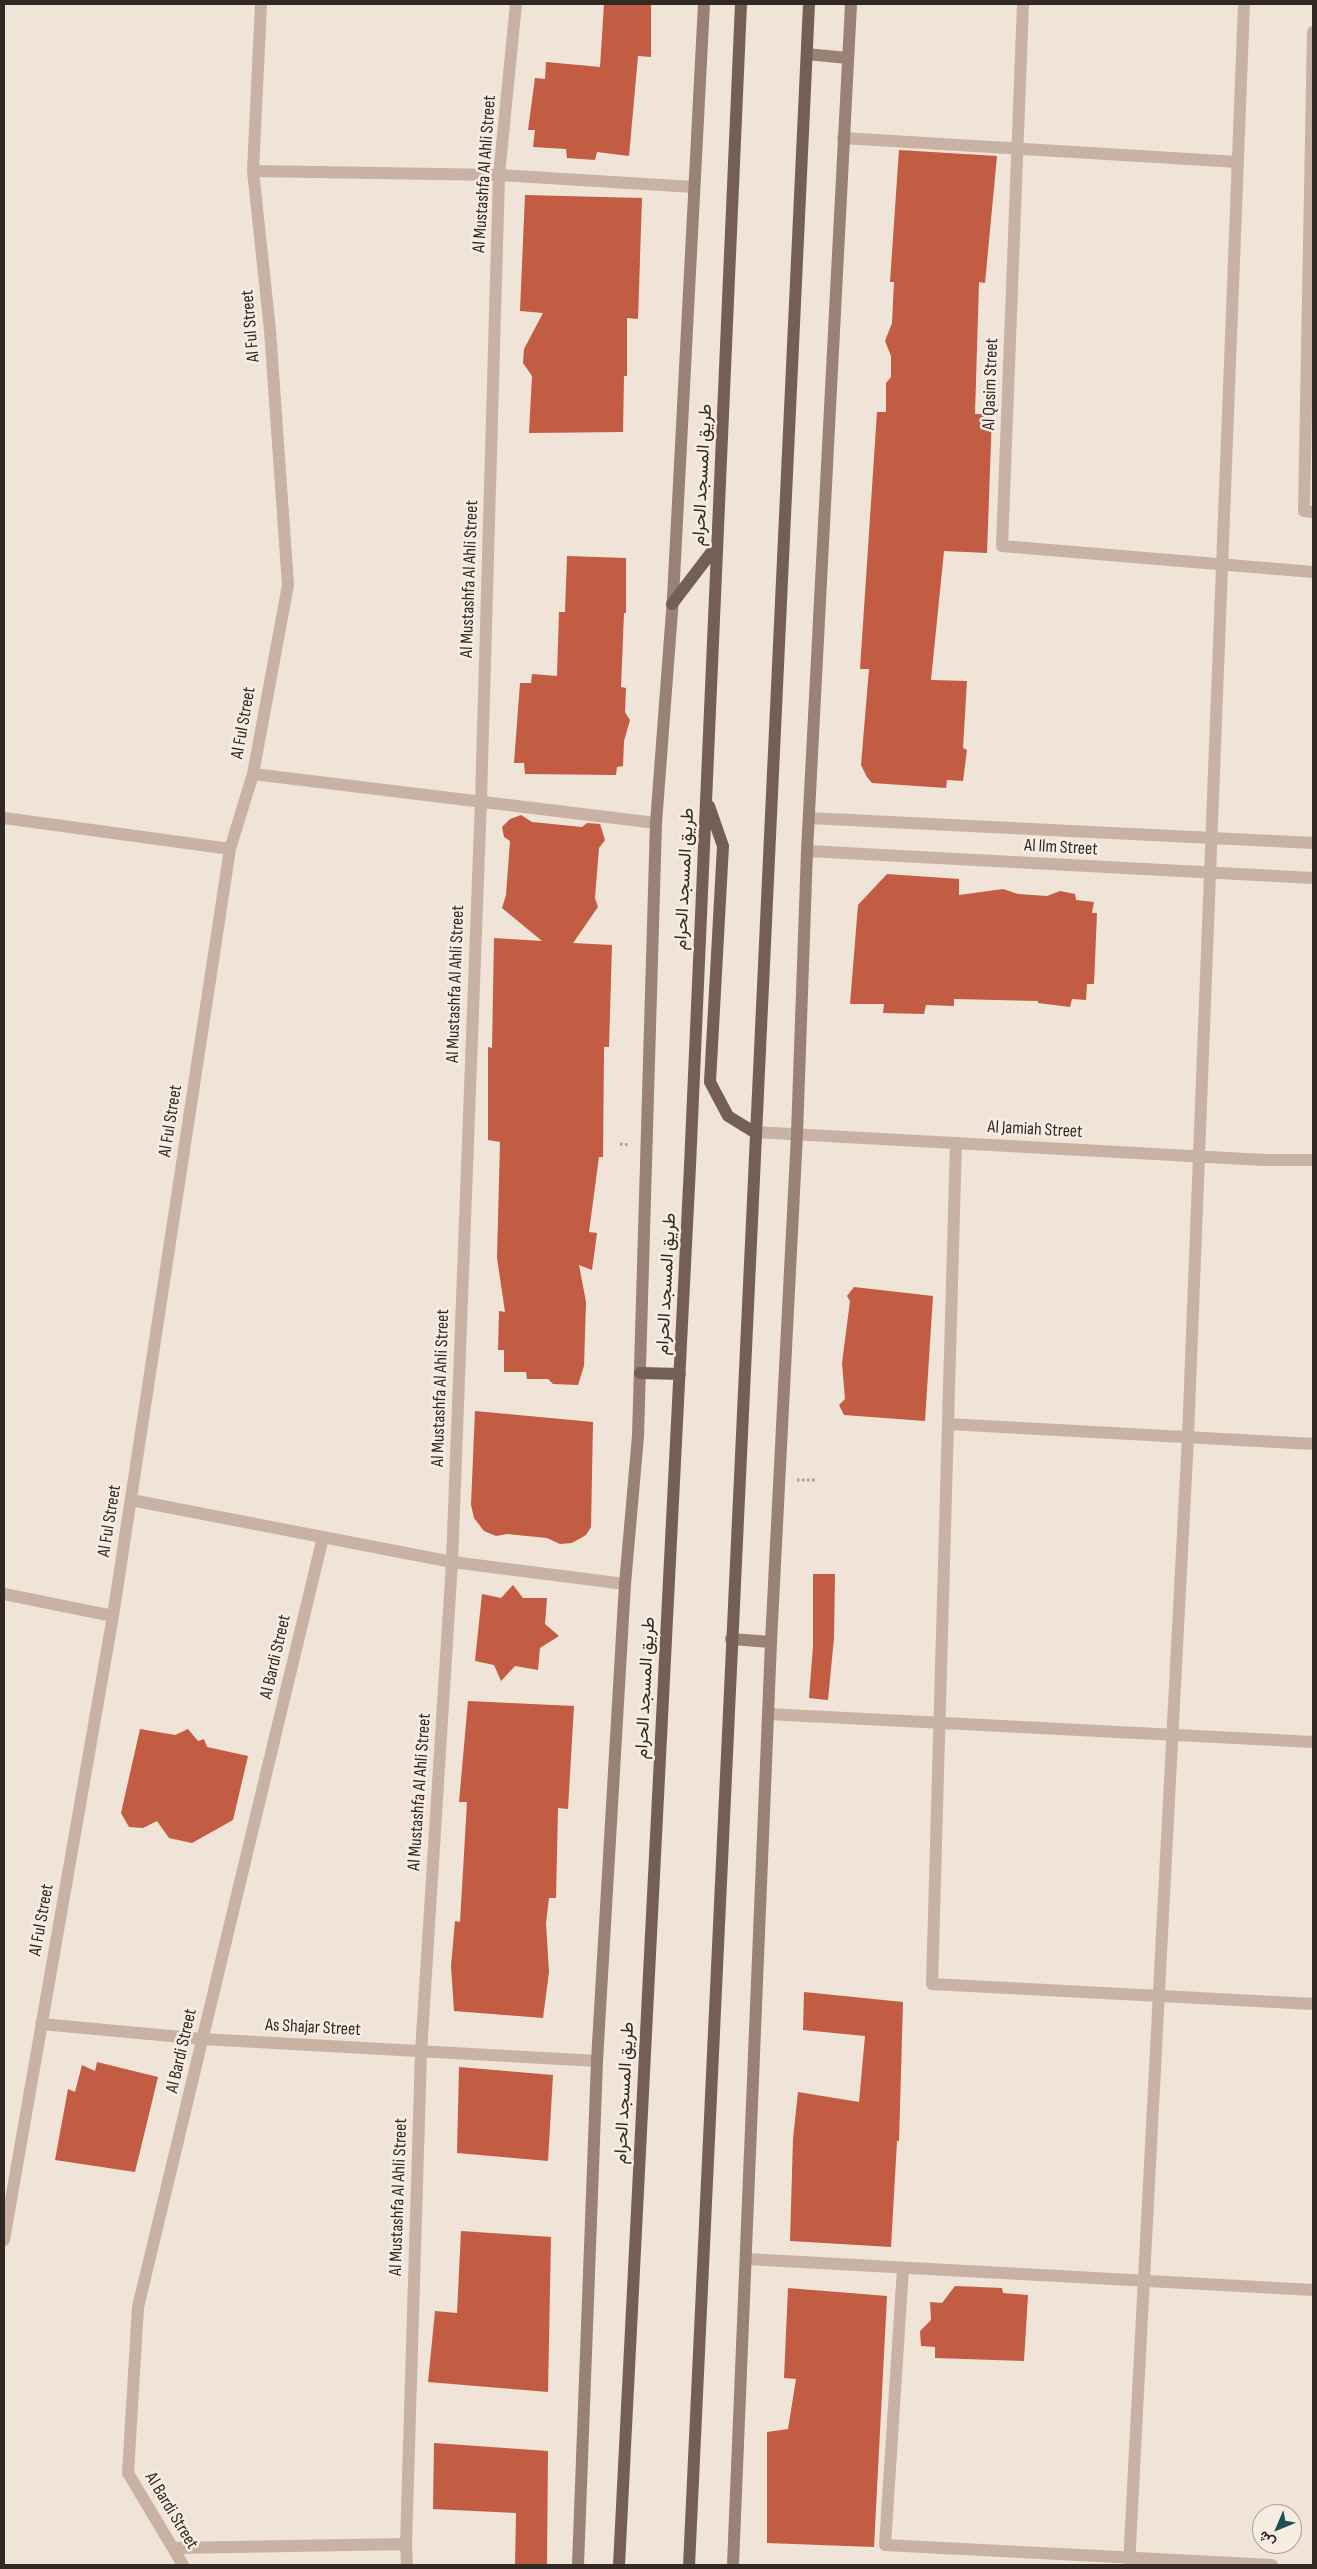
<!DOCTYPE html>
<html>
<head>
<meta charset="utf-8">
<style>
	body { margin:0 }
	#map { position:relative; width:1317px; height:2569px; overflow:hidden; background:#f0e3d7; font-family:"Sofia Sans Condensed",Vazirmatn,sans-serif }
	canvas { display:block }
	.frame { position:absolute; inset:0; border:5px solid #322925; pointer-events:none }
	.north { position:absolute; left:1252px; top:2504px; width:50px; height:50px; box-sizing:border-box; background:#f8ede3; border:1px solid #a99f97; border-radius:50%; rotate:225deg; font-size:14px; font-weight:700; line-height:20px; text-align:center; color:#322925 }
	.north::after { content:''; display:block; margin:auto; width:18px; height:22px; background:#1c5152; clip-path:polygon(50% 0,100% 100%,50% 72%,0 100%) }
</style>
</head>
<body>
<div id="map">
<canvas width="1317" height="2569"></canvas>
<div class="frame"></div>
<div class="north">ش</div>
</div>
<script>
const ctx = document.querySelector('canvas').getContext('2d');
ctx.lineJoin = 'round';
function paint(path, color) {
  ctx.fillStyle = color;
  ctx.fill(path, 'evenodd');
}
function strokePath(path, color, width, dash) {
  ctx.strokeStyle = color;
  ctx.lineWidth = width;
  ctx.lineCap = dash ? 'butt' : 'round';
  ctx.setLineDash(dash || []);
  ctx.stroke(path);
}
function drawText(font, color, halo, rows, align = 'center') {
  ctx.font = font + ' "Sofia Sans Condensed",Vazirmatn,sans-serif';
  ctx.lineWidth = 5;
  ctx.setLineDash([]);
  ctx.textBaseline = 'middle';
  ctx.strokeStyle = halo;
  ctx.fillStyle = color;
  for (const [text, x, y, turn = 0] of rows) {
    ctx.save();
    ctx.translate(x, y);
    ctx.rotate((+turn || 0) * Math.PI / 180);
    ctx.textAlign = isNaN(turn) ? turn : align;
    if (halo) ctx.strokeText(text, 0, 0);
    ctx.fillText(text, 0, 0);
    ctx.restore();
  }
}
paint(new Path2D(`
	M604,4H651V57L638,56L629,156L597,152L595,160L567,158L566,149L533,147L535,130H528L535,78L545,79L546,62L600,67Z
	M899,150L997,156L985,283L979,282L975,414H992L987,553L944,551L931,680L967,681L963,748L967,750L963,781L947,780L946,788L872,783L867,777L861,765L869,669H860L877,412H886V383L891,377V356L885,341L892,323L894,282H890Z
	M525,195L642,198L638,319L627,318V376H624L623,432L529,433L532,376L523,363L524,349L543,313L520,311Z
	M567,556L626,558V613H624L621,687L626,688L625,712L630,720L624,741L623,766L617,767L616,775L525,774L524,763H514L520,683H531L532,674L557,676L559,612H565Z
	M521,815L532,822L582,827L587,823L600,824L605,840L599,848L595,898L598,907L573,943L612,945L609,1047H604L603,1157H599L589,1232L597,1233L592,1270L579,1265L586,1302L584,1366L578,1385L553,1384L548,1379H527L526,1372H504V1350H498L499,1311L505,1312L497,1258L500,1142L488,1140V1047L492,1048L494,938L542,941L502,908L506,895L510,841L504,837L502,827L510,819Z
	M887,874L959,879V895L1003,889L1018,894L1047,896L1060,891L1075,894L1076,900L1094,902L1092,913H1097L1094,984H1087L1086,1000L1072,999L1070,1007L1038,1003V1001L954,999V1006L926,1005L924,1014L883,1013L884,1004H850L858,905Z
	M854,1287L933,1296L925,1421L844,1415L839,1405L845,1399L842,1363L850,1301L847,1296Z
	M475,1411L593,1422L591,1527L586,1535L572,1543L560,1544L547,1538L507,1534L496,1536L484,1531L474,1518L471,1505Z
	M813,1574H835L834,1638L828,1700L809,1698L813,1646Z
	M513,1585L523,1598H547L545,1624L559,1636L540,1648L538,1670L515,1666L501,1681L494,1665L475,1661L482,1594L501,1598Z
	M468,1701L574,1706L568,1809L558,1808L556,1898H549L546,1923L549,1972L543,2018L454,2011L451,1966L455,1921L460,1922L467,1802H459Z
	M140,1729L175,1735L188,1729L198,1741L204,1739L207,1747L248,1756L233,1820L192,1843L169,1838L157,1821L143,1828L129,1827L121,1813Z
	M804,1992L903,2002L899,2141H897L891,2247L790,2241L793,2139L798,2092L859,2102L865,2036L803,2030Z
	M97,2062L158,2077L135,2172L55,2160L68,2089L75,2092L82,2065L95,2071Z
	M459,2067L553,2075L548,2161L457,2153Z
	M461,2231L551,2237L548,2392L428,2382L435,2311L457,2313Z
	M955,2286L1002,2288L1003,2293L1028,2295L1024,2361L935,2358V2347L921,2346L920,2331L931,2320L930,2302L942,2303Z
	M788,2288L887,2296L874,2547L767,2543V2432L788,2429L796,2379L784,2378Z
	M434,2443L548,2451L547,2565H515L516,2513L433,2509Z`), '#c25c42');
strokePath(new Path2D(`
	M620,1144L629,1145
	M797,1480H816`), '#b29c8e', 3, [2.5, 2.5]);
strokePath(new Path2D(`
	M1023,4L1002,546L1313,572
	M1313,32L1304,511L1313,512
	M843,138L1238,162
	M253,171L499,175L694,187
	M253,774L656,823
	M4,818L230,849
	M809,818L1313,843
	M807,851L1313,878
	M754,1132L1264,1160H1313
	M956,1143L932,1984L1313,2004
	M948,1424L1313,1444
	M131,1500L452,1562L625,1584
	M4,1594L113,1616
	M768,1714L1313,1742
	M41,2024L203,2039L597,2061
	M4,2240L113,1616L230,849L253,774L288,585L270,330L253,171L261,4
	M747,2259L1313,2290
	M903,2268L885,2545L1272,2565
	M406,2544L407,2565
	M175,2548L406,2544L421,2052L452,1562L481,800L499,175L516,4
	M183,2565L128,2473L138,2307L323,1537
	M1129,2565L1188,1437L1244,4`), '#c7b2a4', 12);
strokePath(new Path2D(`
	M807,54L847,58
	M731,1639L771,1642
	M578,2565L597,2061L625,1584L638,1436L656,823L673,598L704,4
	M733,2565L771,1642L797,1134L807,851L851,4`), '#9a8175', 12);
strokePath(new Path2D(`
	M672,604L717,545
	M709,806L723,846L710,1082L728,1116L754,1132
	M640,1373L680,1374
	M619,2565L690,1166L741,4
	M689,2565L809,4`), '#745f56', 12);
drawText('18px', '#322925', '#f8ede3', [
	["Al Mustashfa Al Ahli Street",485,174,-86],
	["Al Ful Street",251,326,-95],
	["Al Qasim Street",991,384,-88],
	["طريق المسجد الحرام",703,475,-87],
	["Al Mustashfa Al Ahli Street",470,579,-88],
	["Al Ful Street",244,723,-80],
	["Al Ilm Street",1061,848,3],
	["طريق المسجد الحرام",685,879,-87],
	["Al Mustashfa Al Ahli Street",456,984,-88],
	["Al Ful Street",171,1121,-81],
	["Al Jamiah Street",1035,1130,3],
	["طريق المسجد الحرام",667,1284,-87],
	["Al Mustashfa Al Ahli Street",441,1388,-88],
	["Al Ful Street",110,1521,-81],
	["Al Bardi Street",276,1657,-77],
	["طريق المسجد الحرام",646,1688,-87],
	["Al Mustashfa Al Ahli Street",420,1792,-86],
	["Al Ful Street",42,1920,-80],
	["As Shajar Street",313,2028,3],
	["Al Bardi Street",182,2051,-77],
	["طريق المسجد الحرام",625,2093,-87],
	["Al Mustashfa Al Ahli Street",399,2197,-88],
	["Al Bardi Street",171,2511,59]
]);
</script>
</body>
</html>
